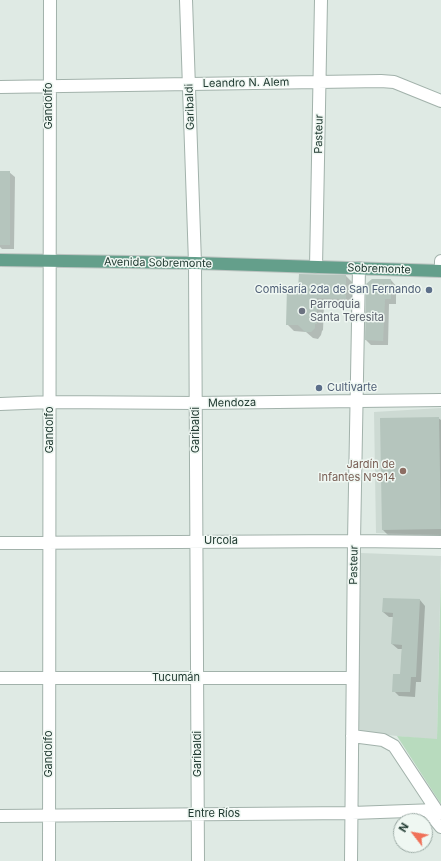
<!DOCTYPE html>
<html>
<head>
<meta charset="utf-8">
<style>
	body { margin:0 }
	#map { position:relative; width:441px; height:861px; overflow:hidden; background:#dfeae4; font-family:Inter,sans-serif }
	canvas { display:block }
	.north { position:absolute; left:393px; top:813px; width:40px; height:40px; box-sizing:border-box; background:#eff7f2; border:1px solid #9caba5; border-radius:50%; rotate:301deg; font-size:11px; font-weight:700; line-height:16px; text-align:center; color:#203a31 }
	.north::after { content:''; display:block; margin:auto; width:14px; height:18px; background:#f07058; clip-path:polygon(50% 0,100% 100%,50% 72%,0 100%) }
</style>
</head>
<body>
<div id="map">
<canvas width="441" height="861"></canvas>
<div class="north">N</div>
</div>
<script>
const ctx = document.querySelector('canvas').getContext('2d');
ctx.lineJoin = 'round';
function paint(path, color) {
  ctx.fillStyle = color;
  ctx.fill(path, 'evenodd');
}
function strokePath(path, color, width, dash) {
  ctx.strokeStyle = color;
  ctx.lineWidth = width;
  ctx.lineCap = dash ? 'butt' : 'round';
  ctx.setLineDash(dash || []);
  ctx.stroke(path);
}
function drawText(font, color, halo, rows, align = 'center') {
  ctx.font = font + ' Inter,sans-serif';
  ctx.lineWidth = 3;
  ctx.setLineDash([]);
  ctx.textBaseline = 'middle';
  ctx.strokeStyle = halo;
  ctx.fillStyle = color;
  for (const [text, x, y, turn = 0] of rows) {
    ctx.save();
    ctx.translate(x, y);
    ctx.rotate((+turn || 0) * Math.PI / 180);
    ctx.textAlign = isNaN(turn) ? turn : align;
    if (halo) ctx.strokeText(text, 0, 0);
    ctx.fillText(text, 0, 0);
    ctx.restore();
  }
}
paint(new Path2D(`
	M441,408V535L376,533L374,412Z
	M361,553L441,556L437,740L358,732Z`), '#cddad3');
paint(new Path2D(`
	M441,569V804L397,736L437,739Z`), '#b8dbbe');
paint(new Path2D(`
	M0,172H9L15,177L14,249H2L0,247Z
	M346,276L353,283L352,305H324L323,330L322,331L321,335L318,339L313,338L306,332L294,331L287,324L299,290Z
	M391,280L396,286V304H389L388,345H371L366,340Z
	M438,418L441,420V536L390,537L383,530Z
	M420,600L425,606L421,682H416L415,697L399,696L394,691L401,675L402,649H398L392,644L394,617H389L383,612Z`), '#0003');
paint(new Path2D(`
	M0,171H10V245H0Z
	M299,274L346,275V299L317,298V324H315V328L311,332H305L298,325H286L287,288L298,289Z
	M372,279H391V299H385L383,341L365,340L366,284Z
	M439,417L441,529L382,530L380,418Z
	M383,598L420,599L416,677H411L410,692H392L393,674H400L402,645L391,644L393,613L382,612Z`), '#b5c5bd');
const minor = new Path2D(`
	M186,0L195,263L198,861
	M0,87L381,81L394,82L441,101
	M316,267L321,0
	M441,271V261
	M0,404L50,402L196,403L441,400
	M0,543L354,541L441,542
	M0,678H352
	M352,736L383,740L394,746L439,814
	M427,810L441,827
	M0,816L352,813L436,810
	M49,861L50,0
	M351,861L354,541L359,268`);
const major = new Path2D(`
	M0,260L195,263L441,271`);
strokePath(minor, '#a2b2ab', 14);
strokePath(major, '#bcc4c1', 14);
strokePath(minor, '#fff', 12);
strokePath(major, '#649f8b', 12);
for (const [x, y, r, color] of [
	[429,290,4,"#5c6f8a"],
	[302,311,4,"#6b7280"],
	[319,388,4,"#5c6f8a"],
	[403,471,4,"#8d6e63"]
]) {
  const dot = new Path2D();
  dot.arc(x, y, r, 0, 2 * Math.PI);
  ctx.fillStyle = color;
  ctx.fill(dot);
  strokePath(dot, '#eff7f2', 1.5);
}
drawText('11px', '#203a31', '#eff7f2', [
	["Leandro N. Alem",246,83,-1],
	["Gandolfo",49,106,-90],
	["Garibaldi",190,107,-92],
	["Pasteur",319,134,-89],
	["Avenida Sobremonte",158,263,1],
	["Sobremonte",379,269,2],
	["Mendoza",232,403,-1],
	["Gandolfo",50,430,-90],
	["Garibaldi",196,430,-90],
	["Urcola",221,541],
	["Pasteur",354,565,-89],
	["Tucumán",176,678],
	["Gandolfo",49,754,-90],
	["Garibaldi",198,754,-90],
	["Entre Ríos",214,814]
]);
drawText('11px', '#4e5e75', '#eff7f2', [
	["Comisaría 2da de San Fernando",421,290],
	["Cultivarte",327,388,"left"]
], 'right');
drawText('11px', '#5b616d', '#eff7f2', [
	["Parroquia",310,305],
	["Santa Teresita",310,318]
], 'left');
drawText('11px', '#785e54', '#eff7f2', [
	["Jardín de",395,465],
	["Infantes Nº914",395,478]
], 'right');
</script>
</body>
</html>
